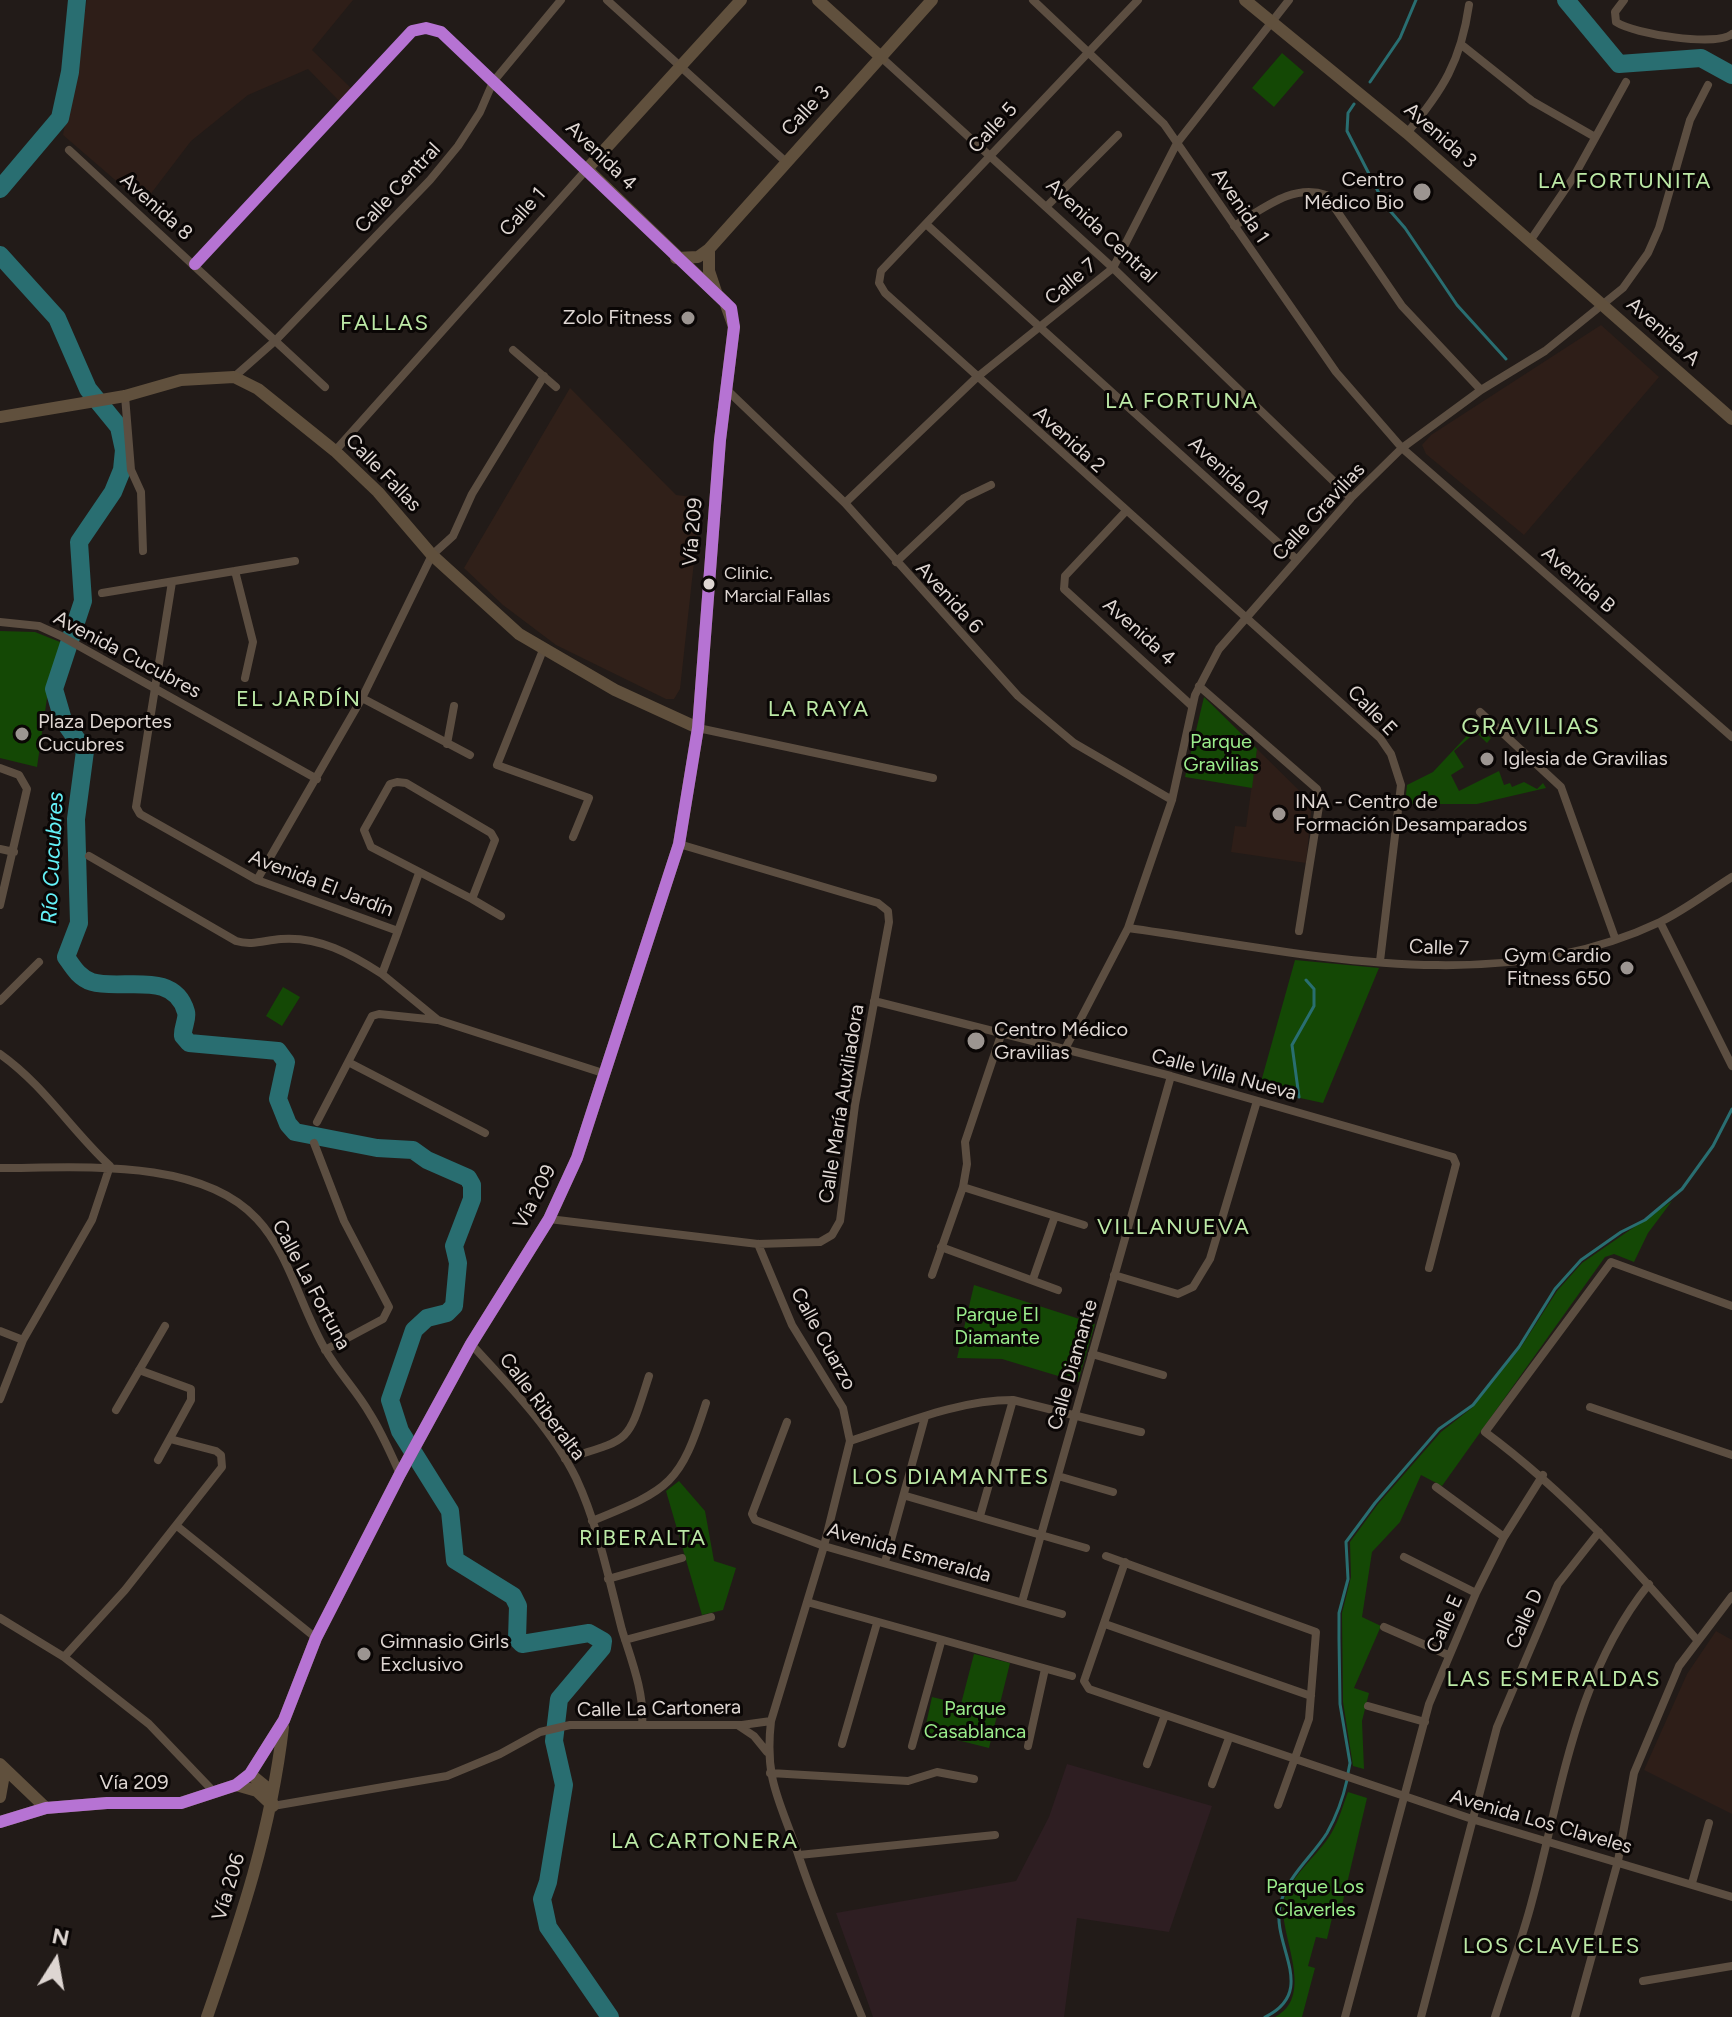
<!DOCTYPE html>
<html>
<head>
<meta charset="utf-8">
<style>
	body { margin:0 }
	#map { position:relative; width:1732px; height:2017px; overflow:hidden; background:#221b18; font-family:Figtree,sans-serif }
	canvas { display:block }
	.north { position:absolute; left:16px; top:1921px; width:80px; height:80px; -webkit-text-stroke:6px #0a0605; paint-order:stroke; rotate:11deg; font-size:22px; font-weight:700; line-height:32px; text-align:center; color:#ded6d2 }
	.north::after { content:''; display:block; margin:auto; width:28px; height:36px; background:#ded6d2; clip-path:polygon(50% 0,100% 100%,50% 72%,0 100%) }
</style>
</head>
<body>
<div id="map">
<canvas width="1732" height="2017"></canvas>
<div class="north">N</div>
</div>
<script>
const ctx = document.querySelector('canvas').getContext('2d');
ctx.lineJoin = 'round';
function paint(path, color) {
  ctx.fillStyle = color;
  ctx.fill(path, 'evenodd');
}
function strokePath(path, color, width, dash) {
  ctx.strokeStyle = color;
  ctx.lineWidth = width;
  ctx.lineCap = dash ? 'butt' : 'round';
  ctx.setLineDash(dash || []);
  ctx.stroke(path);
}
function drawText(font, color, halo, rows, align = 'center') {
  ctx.font = font + ' Figtree,sans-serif';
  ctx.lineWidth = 6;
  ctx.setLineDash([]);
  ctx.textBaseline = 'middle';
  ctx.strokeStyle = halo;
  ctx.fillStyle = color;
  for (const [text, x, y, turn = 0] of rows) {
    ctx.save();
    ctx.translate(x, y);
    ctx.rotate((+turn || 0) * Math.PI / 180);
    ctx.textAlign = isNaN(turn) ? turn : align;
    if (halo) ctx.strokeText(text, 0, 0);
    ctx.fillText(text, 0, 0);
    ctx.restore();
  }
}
paint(new Path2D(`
	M570,388L676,495L701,498L680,689L674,699H666L556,645L503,605L464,568Z`), '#302019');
paint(new Path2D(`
	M1067,1764L1212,1806L1169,1932L1077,1918L1064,2017H873L836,1913L1016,1881L1049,1817Z`), '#2e1e22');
paint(new Path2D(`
	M87,0H353L312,50L351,88L340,102L308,69L248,95L191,141L143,204L63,135Z
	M1601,325L1659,377L1524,535L1426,454L1422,445L1431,435Z
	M1257,749L1312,803L1306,863L1231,852L1235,826L1246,827Z
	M1716,1631L1732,1640V1814L1644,1770L1687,1674Z`), '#2e1e18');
paint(new Path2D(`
	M1282,53L1304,72L1274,107L1252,88Z
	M0,631L35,632L65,644L47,698L37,767L0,758Z
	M1204,697L1257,749L1252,788L1185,777Z
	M1476,726L1491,738L1487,743L1476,732L1454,751L1464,767L1451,775L1459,791L1499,771L1504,785L1510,783L1512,787L1524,782L1537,789L1543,783L1546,788L1477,804H1405L1407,785L1433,772Z
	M1295,960L1379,968L1323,1103L1259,1089Z
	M283,987L300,997L282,1026L266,1016Z
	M1672,1201L1648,1233L1634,1262L1614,1254L1605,1257L1442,1486L1421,1475L1400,1522L1372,1552L1362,1617L1381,1626L1354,1688L1369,1693L1362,1721L1364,1769L1353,1766L1343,1702L1342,1613L1351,1577L1350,1542L1378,1504L1441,1432L1473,1407L1521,1347L1557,1291L1582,1263Z
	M974,1285L1095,1324L1078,1382L1002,1359L957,1358Z
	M679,1481L705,1511L714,1561L736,1568L723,1610L702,1615L666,1491Z
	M974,1654L1010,1663L989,1748L949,1738H923L932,1697L961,1704Z
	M1348,1792L1367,1798L1339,1918H1332L1327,1939L1316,1937L1308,1966L1315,1968L1302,2017H1275C1314,1997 1283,1942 1283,1909C1283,1880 1319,1856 1332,1832C1339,1820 1343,1805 1348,1792Z`), '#144805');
strokePath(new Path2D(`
	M1370,82L1400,38L1416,0
	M1354,104L1348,113L1347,131L1385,205L1405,228L1457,305L1506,359
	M62,746L85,751
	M1299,1097L1292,1045L1314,1006V989L1306,980
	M1348,1773L1350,1763L1340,1704L1339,1639V1613L1348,1579L1346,1542L1375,1503L1439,1429L1473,1405L1519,1347L1555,1289L1581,1260L1621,1232L1645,1220L1682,1189L1713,1146L1732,1109
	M1265,2017C1319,1991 1271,1945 1280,1906C1286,1877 1312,1857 1327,1833C1336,1817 1343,1798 1347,1780`), '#296e71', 3);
strokePath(new Path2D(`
	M1566,0L1619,64L1701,58L1732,75
	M0,189L60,118L70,72L77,0
	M0,255L57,318L88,389L119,427L124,450L122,470L113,492L79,542L83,601L54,689L63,720L85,751L76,819L79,923L66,957C73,967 79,978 92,982C121,991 174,969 186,1012C188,1019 182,1028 183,1036L189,1043L278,1051L286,1062L278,1099L288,1124L295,1132L377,1148L413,1150L427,1160L468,1178L472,1185V1199L454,1246L458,1263L454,1306L447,1313L427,1318L414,1330L390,1400L400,1431L450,1511L455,1560L513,1596L518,1606L517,1639L522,1644L589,1633L603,1641L602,1648L559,1699L554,1741L564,1785L548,1882L542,1899L548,1927L610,2017`), '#296e71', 18);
strokePath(new Path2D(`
	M607,0L786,162
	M1033,0L1164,124L1336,372L1402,448L1732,737
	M1138,0L881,271L879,283L885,293L1380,738L1391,754L1401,785L1380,961
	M1624,0L1615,12L1616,22C1634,34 1716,47 1732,34
	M1463,46L1532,101L1595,137
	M882,58L1113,268L1351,498
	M1407,133C1443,90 1461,61 1469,5
	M69,150L325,387
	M1046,207L1118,135
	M926,224L1296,559
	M1234,226C1263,209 1293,183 1326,195L1402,306L1481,390
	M1530,241L1573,178L1626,82
	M195,264L412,31L426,28L441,32L587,169L335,451
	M513,350L556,387
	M234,377L276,340L430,180L458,146L480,112L493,82L561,0
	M726,389L845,503L1018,696L1074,743L1172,800
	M125,396L131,470L141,492L143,551
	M845,503L976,378L1113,268L1177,143L1289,0
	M1126,511L1065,576L1064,589L1192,706
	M896,562L964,498L991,485
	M235,571L253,642L245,678
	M172,582L136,807L140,814L257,880L398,931L382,974L438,1020L606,1074
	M102,593L295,561
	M0,622L39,626L61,636L317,779
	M543,650L497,765L589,798L573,837
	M1199,686L1317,789L1320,800L1299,931
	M362,698L470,755
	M1480,712L1561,787L1615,938
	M698,728L933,778
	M447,744L454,706
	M0,768L19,775L27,789L0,905
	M397,782L406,783L491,833L495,840L472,899L371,847L364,830L390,784Z
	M0,849L14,852
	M89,856L236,941C252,946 265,940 281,939C319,936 351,954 382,974
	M257,880L362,698L432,555L453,536L472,494L544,376
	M472,899L501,916
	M1660,922L1732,1066
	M1128,928C1301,952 1494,1001 1660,922C1685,910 1708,892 1732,877
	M398,931L419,873
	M0,1001L39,962
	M874,1001L1171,1076L1453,1157L1456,1164L1429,1268
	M1065,1049L1128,928L1172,800L1195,695L1219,649L1351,498L1402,448L1481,390L1545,351L1623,288L1648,253L1659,228L1690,120L1708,85
	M0,1054C44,1085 71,1130 110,1166L92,1220L23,1340L0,1399
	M350,1063L485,1133
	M317,1122L372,1016L379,1014L437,1020
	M314,1143L344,1221L389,1307L383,1319L325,1350
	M0,1168C77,1168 200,1157 257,1219C289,1253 301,1308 325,1349C338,1372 357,1391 370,1414C382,1433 391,1454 400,1474
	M963,1187L1084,1225
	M549,1219L758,1244L820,1242L832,1235L840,1221L855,1105L889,922L888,911L878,903L679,844
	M758,1244L792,1325L843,1408L850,1441L824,1546L771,1721C764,1783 781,1801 799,1857C817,1911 840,1964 862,2017
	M941,1247L1058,1290
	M932,1275L963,1187L967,1164L965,1142L1002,1032
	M1114,1275L1178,1294L1193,1287L1210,1259L1257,1101
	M1033,1279L1055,1216
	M0,1331L23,1340
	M471,1344C508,1384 552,1429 576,1478C598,1525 609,1580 622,1630C631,1659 645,1694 642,1725
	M1092,1354L1163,1375
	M139,1370L191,1389V1400L158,1460
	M1590,1407L1732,1455
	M116,1410L165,1326
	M787,1422L752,1514L755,1520L824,1546L1062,1614
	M850,1441C903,1424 957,1400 1013,1400L1141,1432
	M565,1459C633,1438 627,1444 649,1376
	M1058,1476L1113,1492
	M1436,1487L1504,1537
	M906,1496L1086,1548
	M980,1516L1013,1400
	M592,1521C671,1489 680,1484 706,1403
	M177,1526L316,1638
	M1106,1556L1316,1632L1309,1719L1278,1805
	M1404,1557L1476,1593
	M885,1562L925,1417
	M1125,1562L1084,1681L1089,1689L1475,1820L1732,1897
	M608,1579L682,1558
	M807,1602L1072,1676
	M1022,1602L1171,1076
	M0,1618L64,1657L149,1724L215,1793
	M1105,1624L1311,1696
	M1384,1627L1448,1655
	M625,1640L711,1617
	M1698,1641C1632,1565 1566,1492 1485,1432L1611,1262L1732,1306
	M64,1657L125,1590L222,1467L221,1455L216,1451L170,1439
	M1368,1706L1425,1722
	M739,1726L754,1736L767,1752
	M842,1744L877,1623
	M912,1746L941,1642
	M1028,1746L1045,1669
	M1147,1764L1165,1715
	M770,1773L908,1781L937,1772L974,1779
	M1212,1784L1229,1738
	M273,1806L447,1776L500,1754L540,1732L570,1725H742L771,1721
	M799,1855L995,1835
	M1692,1883L1709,1823
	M1643,1981L1732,1966
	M1345,2017L1429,1704L1476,1593L1504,1537L1543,1475
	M1421,2017L1497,1727L1558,1584L1599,1532
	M1495,2017C1507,1978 1522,1940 1532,1901C1562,1790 1575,1676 1649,1584
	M1575,2017L1618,1861L1634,1773L1679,1666L1732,1596`), '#5c4e41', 8);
strokePath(new Path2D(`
	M818,0L882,58
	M1245,0L1407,133L1732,419
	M709,249V271L716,292
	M676,258L698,257L709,249L932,0
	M0,417L125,396L181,380L234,377L258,389L335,451L378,492L432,555L519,634L615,690L698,728
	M0,1764L46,1808
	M250,1774L266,1787L272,1802
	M236,1785L257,1791L273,1806
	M0,1797L5,1769
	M0,1822L46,1808L107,1803H181L236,1785L250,1774L284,1720L316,1638L400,1474L471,1344L549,1219L577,1158L679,844L698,728L720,440L734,327L725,302L587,169L741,0
	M207,2017C241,1919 271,1831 283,1727`), '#60503d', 12);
strokePath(new Path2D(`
	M0,1822L46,1808L107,1803H181L236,1785L250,1774L284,1720L316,1638L400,1474L471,1344L549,1219L577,1158L679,844L698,728L720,440L734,327L731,308L441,32L426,28L412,31L195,264`), '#b673d3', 12);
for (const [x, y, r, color] of [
	[1422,192,10,"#9c9591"],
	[688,318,8,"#9c9591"],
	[709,584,7,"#ded6d2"],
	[22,734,8,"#9c9591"],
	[1487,759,8,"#9c9591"],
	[1279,814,8,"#9c9591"],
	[1627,968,8,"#9c9591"],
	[976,1041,10,"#9c9591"],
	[364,1654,8,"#9c9591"]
]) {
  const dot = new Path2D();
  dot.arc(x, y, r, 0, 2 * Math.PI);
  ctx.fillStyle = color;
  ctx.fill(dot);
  strokePath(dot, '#0a0605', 3);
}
drawText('18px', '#ded6d2', '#0a0605', [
	["Clinic.",724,574],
	["Marcial Fallas",724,597]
], 'left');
drawText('20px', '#ded6d2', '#0a0605', [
	["Calle 3",806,111,-47],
	["Calle 5",993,128,-47],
	["Avenida 3",1440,136,41],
	["Avenida 4",601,156,44],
	["Calle Central",398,188,-47],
	["Avenida 1",1240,206,56],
	["Avenida 8",156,207,42],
	["Calle 1",523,212,-48],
	["Avenida Central",1101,231,43],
	["Calle 7",1071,282,-40],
	["Avenida A",1663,332,42],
	["Avenida 2",1069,440,42],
	["Calle Fallas",383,473,46],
	["Avenida 0A",1229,476,43],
	["Calle Gravilias",1319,512,-47],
	["Vía 209",693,532,-85],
	["Avenida B",1578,580,41],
	["Avenida 6",949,598,48],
	["Avenida 4",1139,632,42],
	["Avenida Cucubres",127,655,28],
	["Calle E",1372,711,46],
	["Avenida El Jardín",321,884,21],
	["Calle 7",1439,948,2],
	["Calle Villa Nueva",1224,1075,15],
	["Calle María Auxiliadora",842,1104,-81],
	["Vía 209",535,1197,-63],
	["Calle La Fortuna",311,1285,62],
	["Calle Cuarzo",823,1339,61],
	["Calle Diamante",1073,1365,-74],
	["Calle Riberalta",542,1407,53],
	["Avenida Esmeralda",909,1553,16],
	["Calle D",1525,1619,-66],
	["Calle E",1445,1624,-66],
	["Calle La Cartonera",659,1709,-1],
	["Vía 209",134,1783],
	["Avenida Los Claveles",1541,1822,16],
	["Vía 206",229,1887,-73]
]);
drawText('20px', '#ded6d2', '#0a0605', [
	["Centro",1404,180,"right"],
	["Médico Bio",1404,203,"right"],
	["Zolo Fitness",672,318,"right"],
	["Plaza Deportes",38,722],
	["Cucubres",38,745],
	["Iglesia de Gravilias",1503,759],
	["INA - Centro de",1295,802],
	["Formación Desamparados",1295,825],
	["Gym Cardio",1611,956,"right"],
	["Fitness 650",1611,979,"right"],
	["Centro Médico",994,1030],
	["Gravilias",994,1053],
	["Gimnasio Girls",380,1642],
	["Exclusivo",380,1665]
], 'left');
drawText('20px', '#9aec8b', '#0a0605', [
	["Parque",1221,742],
	["Gravilias",1221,765],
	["Parque El",997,1315],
	["Diamante",997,1338],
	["Parque",975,1709],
	["Casablanca",975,1732],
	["Parque Los",1315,1887],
	["Claverles",1315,1910]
]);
ctx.letterSpacing = '2px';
drawText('22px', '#bce9a6', '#0a0605', [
	["LA FORTUNITA",1625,182],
	["FALLAS",385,324],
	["LA FORTUNA",1182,402],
	["EL JARDÍN",299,700],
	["LA RAYA",819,710],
	["VILLANUEVA",1174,1228],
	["LOS DIAMANTES",951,1478],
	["RIBERALTA",643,1539],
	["LAS ESMERALDAS",1554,1680],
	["LA CARTONERA",705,1842],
	["LOS CLAVELES",1552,1947]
]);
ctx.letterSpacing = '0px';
drawText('italic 22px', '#64f2f8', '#0a0605', [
	["Río Cucubres",53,858,-87]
]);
ctx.letterSpacing = '2px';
drawText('24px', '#bce9a6', '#0a0605', [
	["GRAVILIAS",1531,727]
]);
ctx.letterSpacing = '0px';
</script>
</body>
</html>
